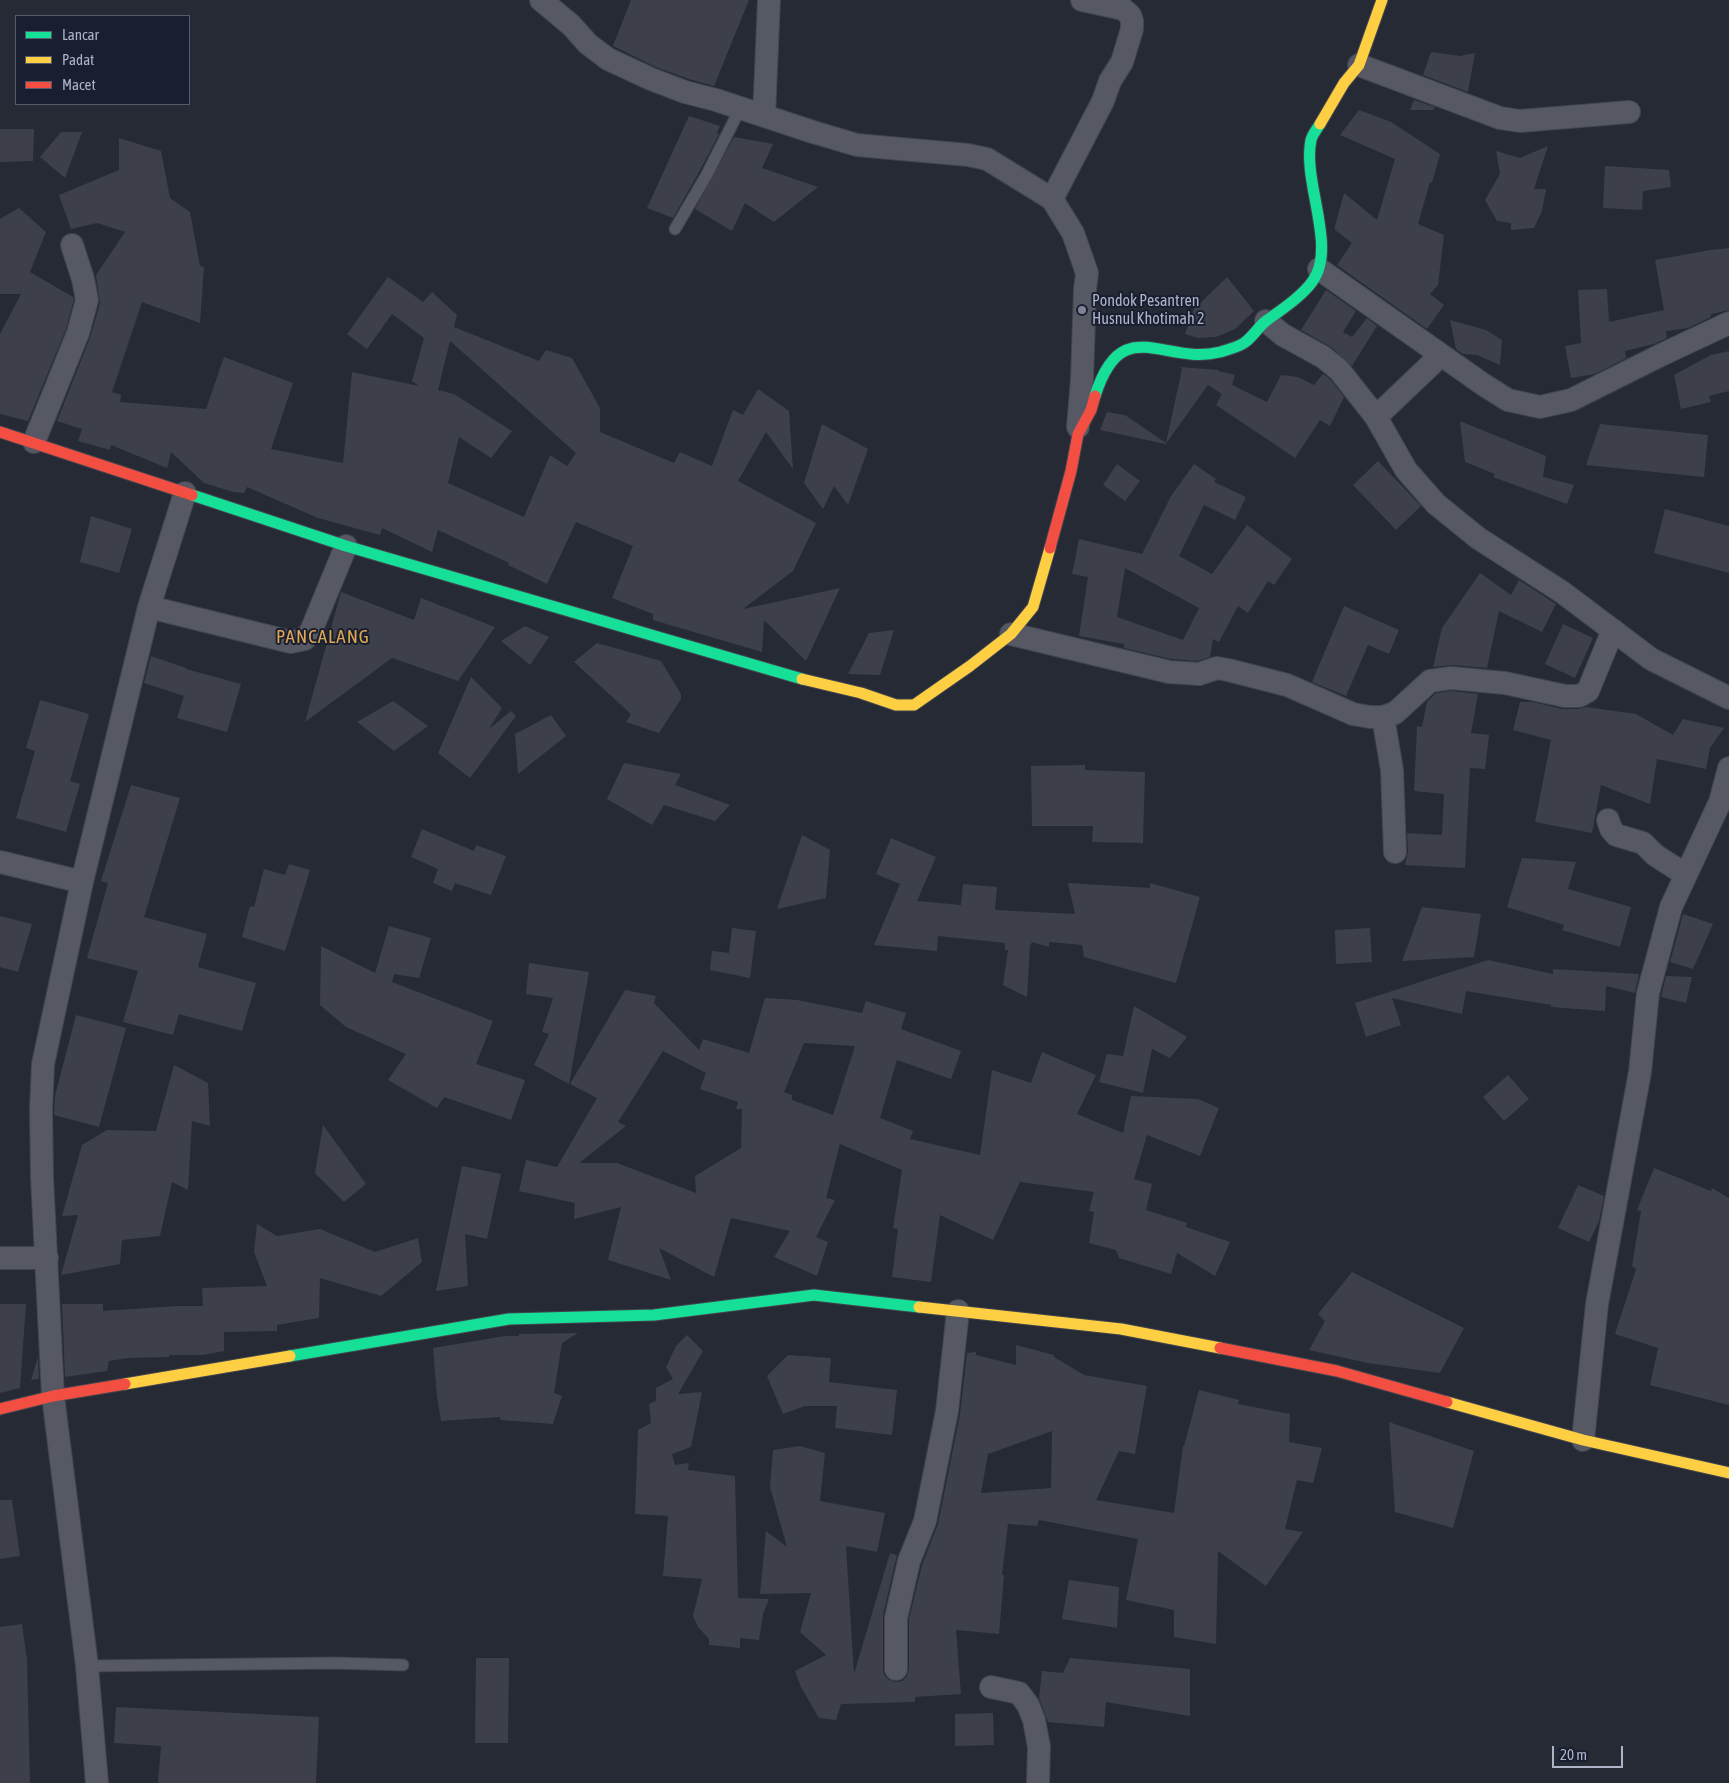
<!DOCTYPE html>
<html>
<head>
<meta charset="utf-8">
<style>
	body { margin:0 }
	#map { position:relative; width:1729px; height:1783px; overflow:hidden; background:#252a35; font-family:"Asap Condensed",sans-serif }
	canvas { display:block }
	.legend { position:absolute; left:15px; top:15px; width:175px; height:90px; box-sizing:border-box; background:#191e30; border:1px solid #555a6d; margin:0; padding:6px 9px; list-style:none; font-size:15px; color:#aeb3c8 }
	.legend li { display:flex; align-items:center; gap:10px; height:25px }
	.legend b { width:25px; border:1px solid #555a6d }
	.scale { position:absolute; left:1552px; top:1746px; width:71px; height:22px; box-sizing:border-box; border:2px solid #aeb3c8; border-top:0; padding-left:6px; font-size:15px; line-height:18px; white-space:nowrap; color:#aeb3c8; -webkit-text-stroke:4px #191e30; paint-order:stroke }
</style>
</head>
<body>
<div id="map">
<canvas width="1729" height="1783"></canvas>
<ul class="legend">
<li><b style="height:6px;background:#16e098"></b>Lancar</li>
<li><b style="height:6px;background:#ffcf43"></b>Padat</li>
<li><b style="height:6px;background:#f24e42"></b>Macet</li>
</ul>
<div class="scale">20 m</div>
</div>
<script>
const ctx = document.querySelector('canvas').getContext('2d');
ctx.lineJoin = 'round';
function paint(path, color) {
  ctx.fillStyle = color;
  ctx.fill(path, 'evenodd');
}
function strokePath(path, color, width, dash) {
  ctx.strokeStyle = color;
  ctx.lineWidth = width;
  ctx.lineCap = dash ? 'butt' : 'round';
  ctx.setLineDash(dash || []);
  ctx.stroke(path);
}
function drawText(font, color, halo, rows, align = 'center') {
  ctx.font = font + ' "Asap Condensed",sans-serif';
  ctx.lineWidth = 4;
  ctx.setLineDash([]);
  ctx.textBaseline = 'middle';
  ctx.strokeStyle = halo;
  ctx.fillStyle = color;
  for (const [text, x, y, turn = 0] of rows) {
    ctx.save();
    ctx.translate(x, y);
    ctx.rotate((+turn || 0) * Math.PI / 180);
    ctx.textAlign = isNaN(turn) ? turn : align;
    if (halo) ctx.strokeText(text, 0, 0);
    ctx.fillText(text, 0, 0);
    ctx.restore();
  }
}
paint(new Path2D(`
	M631,0H749L714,86L689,79L656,67L613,46Z
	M1431,52L1460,56L1475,53L1468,92L1423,75Z
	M1414,100L1435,107L1433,110H1410Z
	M1359,110L1391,122L1440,154L1432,183L1430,182L1418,224L1444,235L1438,285L1430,294L1444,305L1427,329L1337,265L1352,243L1335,230V226L1344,193L1377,220L1395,159L1340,135Z
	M689,116L720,126L717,133L719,134L699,172L673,218L647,208Z
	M0,129H34L33,161L0,162Z
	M61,132H82L65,178L40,157Z
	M734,137L773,144L762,168L818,187L774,222L745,203L732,231L695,209Z
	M119,138L161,151L170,198L190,212L200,266L204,267L200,323L142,302L112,392L121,395L120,402L206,409L224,357L293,383L271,449L343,463L352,372L419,386L412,381L424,338L392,314L367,349L347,334L388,277L423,302L432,292L457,315L454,327L539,361L546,350L572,358L600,408V432L674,463L680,452L712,466L733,410L743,415L758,389L789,411L793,469L766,432L738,481L816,523L793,571L743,609L840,588L806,661L764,620L762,652L653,620V614L612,598L633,546L576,522L547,584L508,565L509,563L438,530L432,552L382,528L380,535L318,518L247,487L244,493L233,492L204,483L171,452L167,468L111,445L110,450L78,441L82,429L57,421L90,338L100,303L96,275L125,232L97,223L71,229L59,195L119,170ZM450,341L576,453L567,466L550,455L524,517L448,483L459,437L491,458L512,431L454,394L438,390Z
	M1548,146L1534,189H1546L1542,211L1534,228L1511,230V223L1497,221L1485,200L1500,174L1496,151L1520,158Z
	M1605,166L1669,170L1671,187L1643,191L1642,210L1603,208Z
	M19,208L46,232L30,272L73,297L74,299L66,329L28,421L0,414V334L21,294H0V219Z
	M1729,248V310L1711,314V317L1688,328L1666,331L1667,338L1654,344L1625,351L1626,358L1595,374L1571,378L1565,346L1581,343L1578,290L1607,289L1609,322L1664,310L1655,260L1710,250Z
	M1227,277L1254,311L1235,329L1216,337L1198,338L1185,334L1194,309Z
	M1326,290L1356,311L1343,332L1352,337L1367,318L1377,326L1352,366L1331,347L1301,330Z
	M1450,320L1486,330L1502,340L1500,365L1477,355L1463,354L1456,349Z
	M1729,351V391L1709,396L1711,402L1681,409L1674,375L1711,355Z
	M1179,367L1219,370L1218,371L1235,375L1232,385L1267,402L1281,375L1298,377L1314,385L1323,374L1330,379L1344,397L1330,426L1320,420L1295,458L1216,405L1222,394L1208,385L1165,445V444L1100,430L1107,412L1125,415L1166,443L1182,369Z
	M1460,421L1546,456L1543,477L1574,485L1567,504L1493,477L1495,474L1465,462Z
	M822,424L868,449L848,505L834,486L823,509L804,483Z
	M1600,424L1708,435L1704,477L1586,465Z
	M1378,461L1421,506L1396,530L1353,485Z
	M1117,464L1140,481L1125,501L1103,485Z
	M1194,464L1216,479L1214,482L1246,497L1235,520L1204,505L1179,556L1212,574L1247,525L1292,559L1274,585L1268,581L1248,613L1238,606L1219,642L1213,639L1210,657L1197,661L1171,659L1124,648V644L1079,636L1088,577L1072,574L1079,539L1142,554L1171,496ZM1125,568L1199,608L1183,640L1117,617Z
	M1665,509L1729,526V573L1654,553Z
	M91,516L132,529L119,573L80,562Z
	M1480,573L1511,595L1519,580L1556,604L1542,632L1499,611L1487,668L1452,665L1433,667L1442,628Z
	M341,592L414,620L421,598L495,627L458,681L392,658L305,722Z
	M1344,606L1399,630L1389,654L1368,645L1346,696L1312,682Z
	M1563,624L1593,638L1575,678L1545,664Z
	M525,626L549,637L530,665L501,641Z
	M894,630L880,675L848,674L869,633Z
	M597,643L661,661L681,694V699L659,733L626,722L631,714L574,662Z
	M151,656L186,668V669L241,684L227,732L177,718L184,696L144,683Z
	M471,677L502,708L489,729L511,711L516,716L470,778L438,753Z
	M1451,691L1478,694L1471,733L1489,735L1485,769L1470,768L1465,868L1405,865L1408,852L1407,833L1442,835L1444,794L1414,791L1417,726L1422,727L1427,702L1436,693Z
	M40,700L89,714L70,781L80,784L66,832L16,818L35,751L26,748Z
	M393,701L428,726L394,751L357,722Z
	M1520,702H1533L1562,709H1579L1586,707L1636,714L1673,735L1683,719L1724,728L1710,748L1706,769L1657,759L1650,804L1601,785L1592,833L1535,822L1551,740L1513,730Z
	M551,715L566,736L518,774L515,734Z
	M624,763L681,774L675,785L730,805L715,821L664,805L652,825L607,799Z
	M1085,765V770L1145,772L1143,843L1092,842L1093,826H1032L1031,766Z
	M131,785L180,798L144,917L207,934L198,967L256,983L242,1031L179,1014L173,1035L123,1022L138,971L87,958L108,883L101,881Z
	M422,829L474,851L476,845L506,856L491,895L455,883L452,891L433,883L438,869L411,857Z
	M802,835L830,850L826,898L777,909Z
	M891,838L936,857L917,901L961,905L963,884L997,887L995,910L1075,914L1068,883L1150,888V883L1200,897L1176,983L1084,957L1082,945L1049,942V947L1032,942L1030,946L1027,997L1003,985L1008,950H1005V943L938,936L937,951L874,945L900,884L876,874Z
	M1522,858L1576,862L1568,889L1631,907L1620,947L1562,930L1564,925L1507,907Z
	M289,864L310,870L285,951L242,937L250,906L254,907L264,869L285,875Z
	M1422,907L1481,914L1474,957L1402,961Z
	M1683,914L1713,924L1693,969L1670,962Z
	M0,916L32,924L18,972L0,967Z
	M389,926L431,938L419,978L394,974L392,982L493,1021L476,1064L525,1080L511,1120L444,1097L437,1108L388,1080L406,1054L346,1027L320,1005L321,946L375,973Z
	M732,928L756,931L750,978L710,970L712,951L729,953Z
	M1370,928L1372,962L1336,964L1335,930Z
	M1488,960L1553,974V969L1639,974L1635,993L1606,986L1605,1011L1551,1007V1005L1466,991L1462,1014L1392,998L1401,1025L1366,1037L1355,1003Z
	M529,963L589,972L569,1084L534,1065L549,1034L542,1032L553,998L526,994Z
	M1666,976L1692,977L1686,1003L1661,997Z
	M625,990L656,996L654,1003L699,1050L703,1039L749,1053L765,998L797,1000L862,1013L866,1001L906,1013L901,1029L961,1051L951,1079L897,1060L880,1118L913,1131L910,1139L980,1155L992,1070L1031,1083L1042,1052L1096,1075L1077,1114L1123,1133L1131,1096L1198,1099L1219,1108L1200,1156L1147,1135L1134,1179L1152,1184L1146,1210L1187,1223L1186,1227L1230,1242L1215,1276L1177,1253L1171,1274L1119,1258L1116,1250L1089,1243L1094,1212L1089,1211L1094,1192L1020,1182L993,1240L940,1215L931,1282L892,1277L898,1229L893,1228L902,1170L840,1144L826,1198L835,1200L816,1237L828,1242L817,1276L774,1257L790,1231L731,1218L714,1277L659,1248L671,1280L608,1260L621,1207L574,1219L575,1203L519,1191L526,1160L557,1167L597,1098L570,1084ZM804,1043L855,1046L833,1115L792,1100V1095L784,1092ZM663,1051L706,1073L700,1089L738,1102L736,1109H742L741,1148L695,1176L696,1193L617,1163H579L626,1126L618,1122Z
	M1134,1006L1187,1037L1170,1058L1152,1049L1143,1093L1099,1082L1107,1054L1123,1056Z
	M76,1015L126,1028L99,1127L54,1115L55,1096Z
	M174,1065L208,1083L210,1126L192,1121L188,1190L172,1182L160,1236L122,1240L120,1264L61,1275L78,1215L62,1216L82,1145L107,1130L156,1131Z
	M1508,1075L1529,1099L1504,1121L1483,1097Z
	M323,1125L366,1184L344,1202L315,1173Z
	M462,1166L501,1174L487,1239L465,1234L468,1286L436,1291Z
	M1654,1168L1711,1191L1712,1188L1729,1198V1405L1650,1385L1658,1348L1615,1334L1636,1269L1632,1266L1641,1211L1637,1210Z
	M1578,1185L1604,1196L1599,1221L1589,1242L1558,1228Z
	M257,1224L277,1236L320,1229L375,1252L418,1238L422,1262L381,1296L320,1278L319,1318L277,1325V1331L224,1332V1351L203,1355H169V1357L128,1358L109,1361L107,1371L65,1377L62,1304H103V1311L176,1306H203L202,1288L267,1286L254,1252Z
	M1352,1272L1464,1328L1440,1373L1368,1363L1309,1350L1325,1321L1318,1314Z
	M0,1304H26L20,1388L0,1393Z
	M578,1333L562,1343L554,1393L562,1396L553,1424L501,1420L500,1417L441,1421L437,1397L433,1348L505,1336H519V1334Z
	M687,1335L703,1351L678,1394L702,1392L691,1447L672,1454L675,1465L689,1463L688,1470L735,1476L738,1598L769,1599L763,1614L759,1640L740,1638V1648L709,1645V1639L698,1627L693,1616L702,1579L663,1576L668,1516L635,1514L638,1430L651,1423L649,1404L656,1401V1388L673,1379L666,1367L676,1346Z
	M1016,1345L1054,1355V1357L1084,1375L1147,1386L1135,1454L1119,1451L1096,1500L1174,1513L1183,1446H1184L1199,1390L1239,1400L1238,1404L1290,1414L1289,1442L1322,1448L1313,1483L1297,1480L1285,1529L1303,1532L1266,1586L1218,1551L1216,1644L1174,1637V1610L1126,1600L1138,1539L1039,1520L1037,1526L1008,1524L1002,1575H1004L999,1634L956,1630L961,1694L915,1697V1702L841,1704L836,1720L819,1718L801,1687L795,1671L826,1655L800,1632L811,1593L760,1594L766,1531L787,1547L770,1487L773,1450L800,1446L825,1453L820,1501L885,1513L877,1552L846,1546L854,1674L890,1553L897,1555L883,1615V1669L884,1675L889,1680L896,1682L902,1681L907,1676L909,1669V1619L922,1565L938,1524L960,1414L967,1353L976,1352V1355L1016,1365ZM1052,1431L1051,1488L981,1493L988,1454Z
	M788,1355L831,1358L829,1382L897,1390L892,1435L835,1428L837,1406H805L783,1414L767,1376Z
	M38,1357L39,1379L31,1380Z
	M1389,1422L1474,1451L1453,1528L1395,1512Z
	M0,1500H12L20,1556L0,1559Z
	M1069,1580L1119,1587L1117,1628L1062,1619Z
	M22,1624L27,1660L30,1783H0V1627Z
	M476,1658H509L508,1743H475Z
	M1070,1658L1190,1669V1716L1106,1702L1104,1727L1048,1722L1039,1698L1042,1671L1063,1673Z
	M116,1707L319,1717L316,1783H158L161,1746L114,1743Z
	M993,1713L994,1745L955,1746V1714Z`), '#3d404b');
const lane = new Path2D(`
	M675,229L706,176L740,109
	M87,1666L335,1663L403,1665`);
const street = new Path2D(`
	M541,0L571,25L588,44L608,59L651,79L685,92L716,100L813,132L857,145L968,155L987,159L1052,199L1073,233L1087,273L1085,289L1082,379L1078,427
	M1359,65L1500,118L1520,121L1629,112
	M764,116L769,0
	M1052,199L1103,101L1110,81L1122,62L1132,29V21L1130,15L1123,9L1082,0
	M1319,269L1484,385L1508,400L1540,407L1571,400L1661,355L1729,323
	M1266,321L1283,335L1323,357L1339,370L1376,417L1406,470L1436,504L1478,538L1562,592L1651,659L1729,698
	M1376,417L1441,355
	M34,442L78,333L87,300L83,279L72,245
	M149,607L291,642L305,639L311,631L346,546
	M1011,634L1169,672L1199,674L1217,668L1228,670L1287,685L1353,714L1370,717H1383L1395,713L1430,681L1451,678L1505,683L1565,696H1579L1588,691L1613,630
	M1383,717L1392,770L1395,852
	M1608,820L1611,829L1616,835L1643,843L1655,855L1686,875
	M0,862L82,882
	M0,1258H47
	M1583,1440L1597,1304L1640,1072L1648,993L1671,907L1720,802L1729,768
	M896,1669V1618L909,1561L925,1521L947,1411L958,1311
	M991,1687L1019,1693L1028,1705L1034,1720L1039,1747L1038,1783
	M97,1783L87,1666L53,1396L42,1177L41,1109L43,1064L82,882L149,607L185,493`);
const fast = new Path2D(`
	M1095,396C1122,311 1163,366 1220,352C1227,350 1238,347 1244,343C1253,337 1258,327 1266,321C1281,310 1301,297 1312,282C1338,248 1302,182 1311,140C1312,135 1317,129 1320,124
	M192,495L346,546L802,679
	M290,1356L509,1319L654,1315L814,1295L919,1307`);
const slow = new Path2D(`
	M1320,124L1344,83L1359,65L1382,0
	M802,679L861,693L896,705H914L970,666L1011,634L1033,607L1050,548
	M919,1307L1121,1329L1220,1348
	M125,1384L290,1356
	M1447,1402L1583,1440L1729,1473`);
const jam = new Path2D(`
	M0,432L192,495
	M1050,548L1071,471L1078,434L1091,410L1095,396
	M1220,1348L1337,1371L1447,1402
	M0,1409L53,1396L125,1384`);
strokePath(lane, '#42454e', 13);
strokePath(street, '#42454e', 24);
strokePath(fast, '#42454e', 13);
strokePath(slow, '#42454e', 13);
strokePath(jam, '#42454e', 13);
strokePath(lane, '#565864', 11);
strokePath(street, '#565864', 22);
strokePath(fast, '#16e098', 11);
strokePath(slow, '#ffcf43', 11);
strokePath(jam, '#f24e42', 11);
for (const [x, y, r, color] of [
	[1082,310,5,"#7e8395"]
]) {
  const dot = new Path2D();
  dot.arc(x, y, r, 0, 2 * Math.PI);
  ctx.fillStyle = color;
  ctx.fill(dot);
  strokePath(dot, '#191e30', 2);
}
drawText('16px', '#aeb3c8', '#191e30', [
	["Pondok Pesantren",1092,301],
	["Husnul Khotimah 2",1092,319]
], 'left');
ctx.letterSpacing = '1px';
drawText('19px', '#dea753', '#191e30', [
	["PANCALANG",323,637]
]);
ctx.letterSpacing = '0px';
</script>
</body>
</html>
